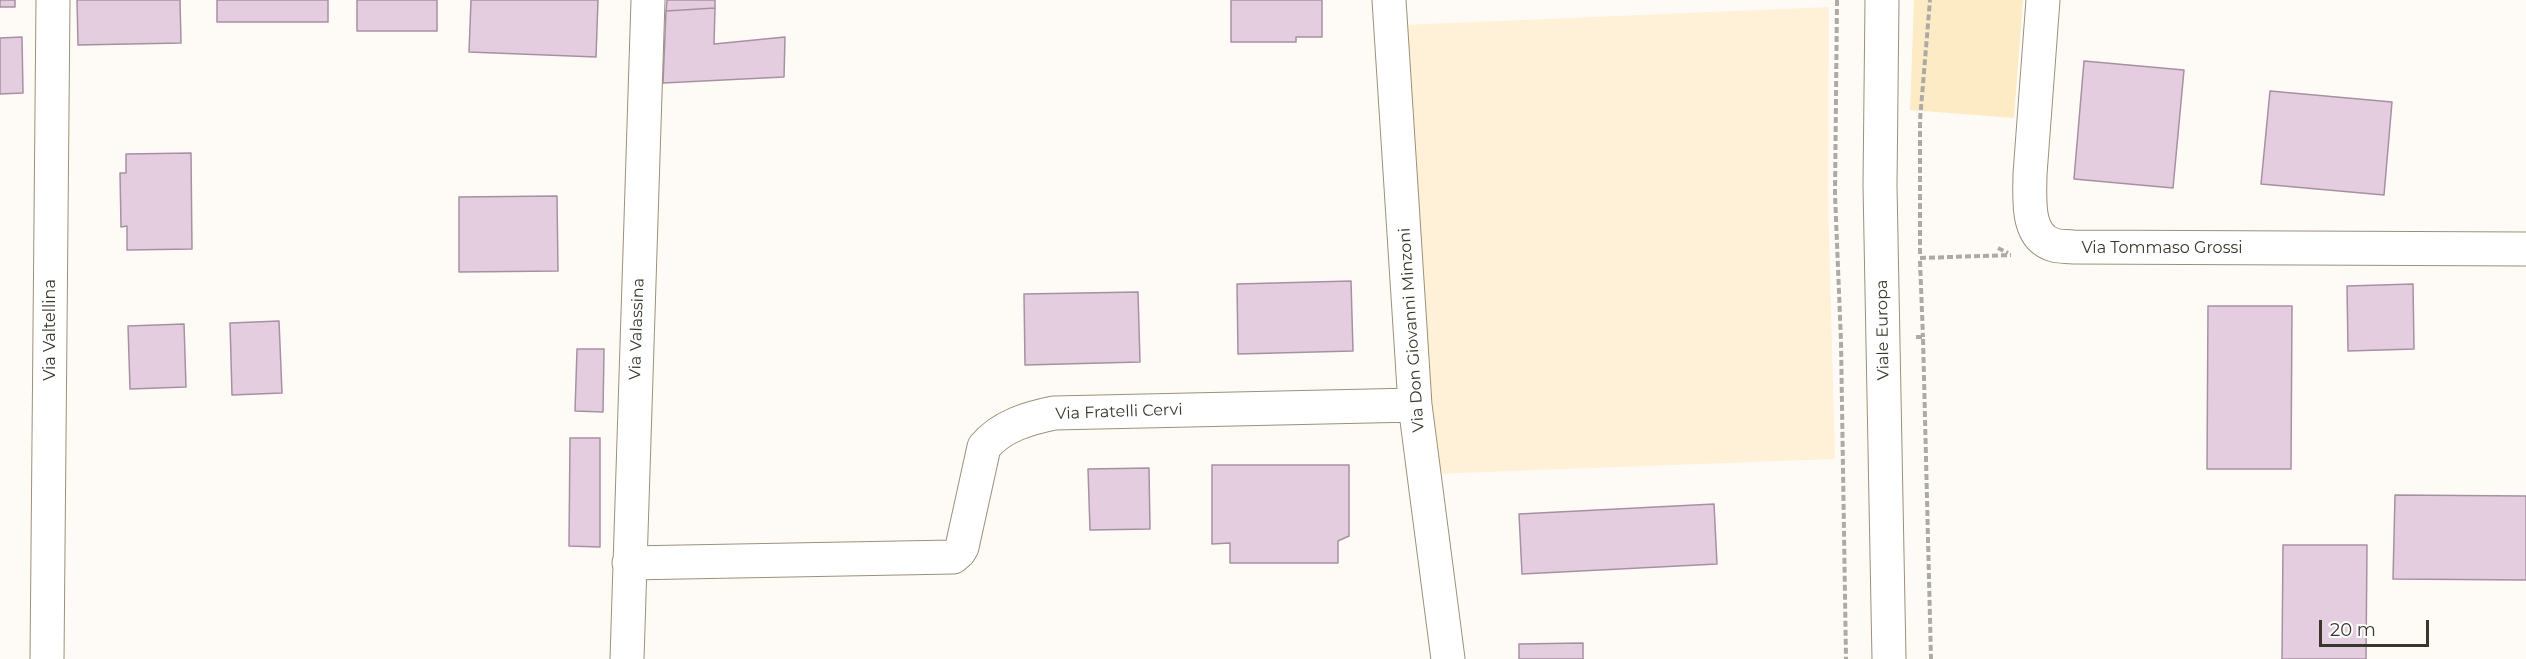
<!DOCTYPE html>
<html>
<head>
<meta charset="utf-8">
<style>
	body { margin:0 }
	#map { position:relative; width:2526px; height:659px; overflow:hidden; background:#fefbf6; font-family:Montserrat,sans-serif }
	canvas { display:block }
	.scale { position:absolute; left:2319px; top:620px; width:110px; height:27px; box-sizing:border-box; border:3px solid #3a362c; border-top:0; padding-left:8px; font-size:18px; line-height:21px; white-space:nowrap; color:#3a362c; -webkit-text-stroke:4px #fff; paint-order:stroke }
</style>
</head>
<body>
<div id="map">
<canvas width="2526" height="659"></canvas>
<div class="scale">20 m</div>
</div>
<script>
const ctx = document.querySelector('canvas').getContext('2d');
ctx.lineJoin = 'round';
function paint(path, color) {
  ctx.fillStyle = color;
  ctx.fill(path, 'evenodd');
}
function strokePath(path, color, width, dash) {
  ctx.strokeStyle = color;
  ctx.lineWidth = width;
  ctx.lineCap = dash ? 'butt' : 'round';
  ctx.setLineDash(dash || []);
  ctx.stroke(path);
}
function drawText(font, color, halo, rows, align = 'center') {
  ctx.font = font + ' Montserrat,sans-serif';
  ctx.lineWidth = 6;
  ctx.setLineDash([]);
  ctx.textBaseline = 'middle';
  ctx.strokeStyle = halo;
  ctx.fillStyle = color;
  for (const [text, x, y, turn = 0] of rows) {
    ctx.save();
    ctx.translate(x, y);
    ctx.rotate((+turn || 0) * Math.PI / 180);
    ctx.textAlign = isNaN(turn) ? turn : align;
    if (halo) ctx.strokeText(text, 0, 0);
    ctx.fillText(text, 0, 0);
    ctx.restore();
  }
}
paint(new Path2D(`
	M1829,7L1828,195L1835,459L1433,474L1402,25Z`), '#fef1d8');
paint(new Path2D(`
	M1914,0H2023L2014,118L1910,110Z`), '#fdebc6');
const building = new Path2D(`
	M0,0H15V7H0Z
	M77,0H180L181,43L78,45Z
	M217,0H328V22H217Z
	M357,0H437V31H357Z
	M471,0H598L596,57L469,52Z
	M667,0H715V8L666,11Z
	M1231,0H1322V37H1296V42H1231Z
	M715,8L714,44L785,37L784,77L663,83L666,11Z
	M22,37L23,93L0,94V38Z
	M2084,61L2184,70L2173,188L2074,179Z
	M2270,91L2392,102L2384,195L2261,184Z
	M191,153L192,249L127,250V226L121,227L120,173H126V154Z
	M557,196L558,271L459,272V197Z
	M1351,281L1353,351L1238,354L1237,284Z
	M2413,284L2414,349L2348,351L2347,286Z
	M1138,292L1140,362L1025,365L1024,294Z
	M2208,306H2292L2291,469H2207Z
	M279,321L282,393L232,395L230,323Z
	M184,324L186,387L130,389L128,326Z
	M577,349H604L603,412L575,411Z
	M570,438H600V547L569,546Z
	M1212,465H1349V536L1338,541V563H1230V543L1212,544Z
	M1149,468L1150,529L1090,530L1088,469Z
	M2395,495L2526,496V580L2393,579Z
	M1714,504L1717,564L1522,574L1519,514Z
	M2283,545H2367L2366,659H2282Z
	M1583,643V659H1519V644Z`);
paint(building, '#e4cddf');
strokePath(building, '#a691a2', 1.5);
const minor = new Path2D(`
	M1389,0L1415,405L1448,659
	M1882,0L1880,185L1889,659
	M2043,0L2030,174C2030,197 2025,237 2054,245C2060,247 2067,246 2073,247L2526,249
	M629,563L953,557L959,552L962,547L984,447C1001,426 1029,418 1054,413L1415,405
	M47,659L53,0
	M627,659L648,0`);
strokePath(minor, '#9b907a', 35);
strokePath(new Path2D(`
	M1837,0L1835,194L1841,341L1846,659
	M1998,248L2008,253
	M1920,254V120L1930,0
	M1920,258L2011,255
	M1920,261L1923,337
	M1916,337H1923L1931,659`), '#aeaaa3', 4, [6, 3]);
strokePath(minor, '#fff', 33);
drawText('16px', '#3a362c', '#fff', [
	["Via Tommaso Grossi",2162,248],
	["Via Valassina",637,329,-88],
	["Via Valtellina",50,330,-90],
	["Via Don Giovanni Minzoni",1412,330,-94],
	["Viale Europa",1883,330,-91],
	["Via Fratelli Cervi",1119,412,-2]
]);
</script>
</body>
</html>
